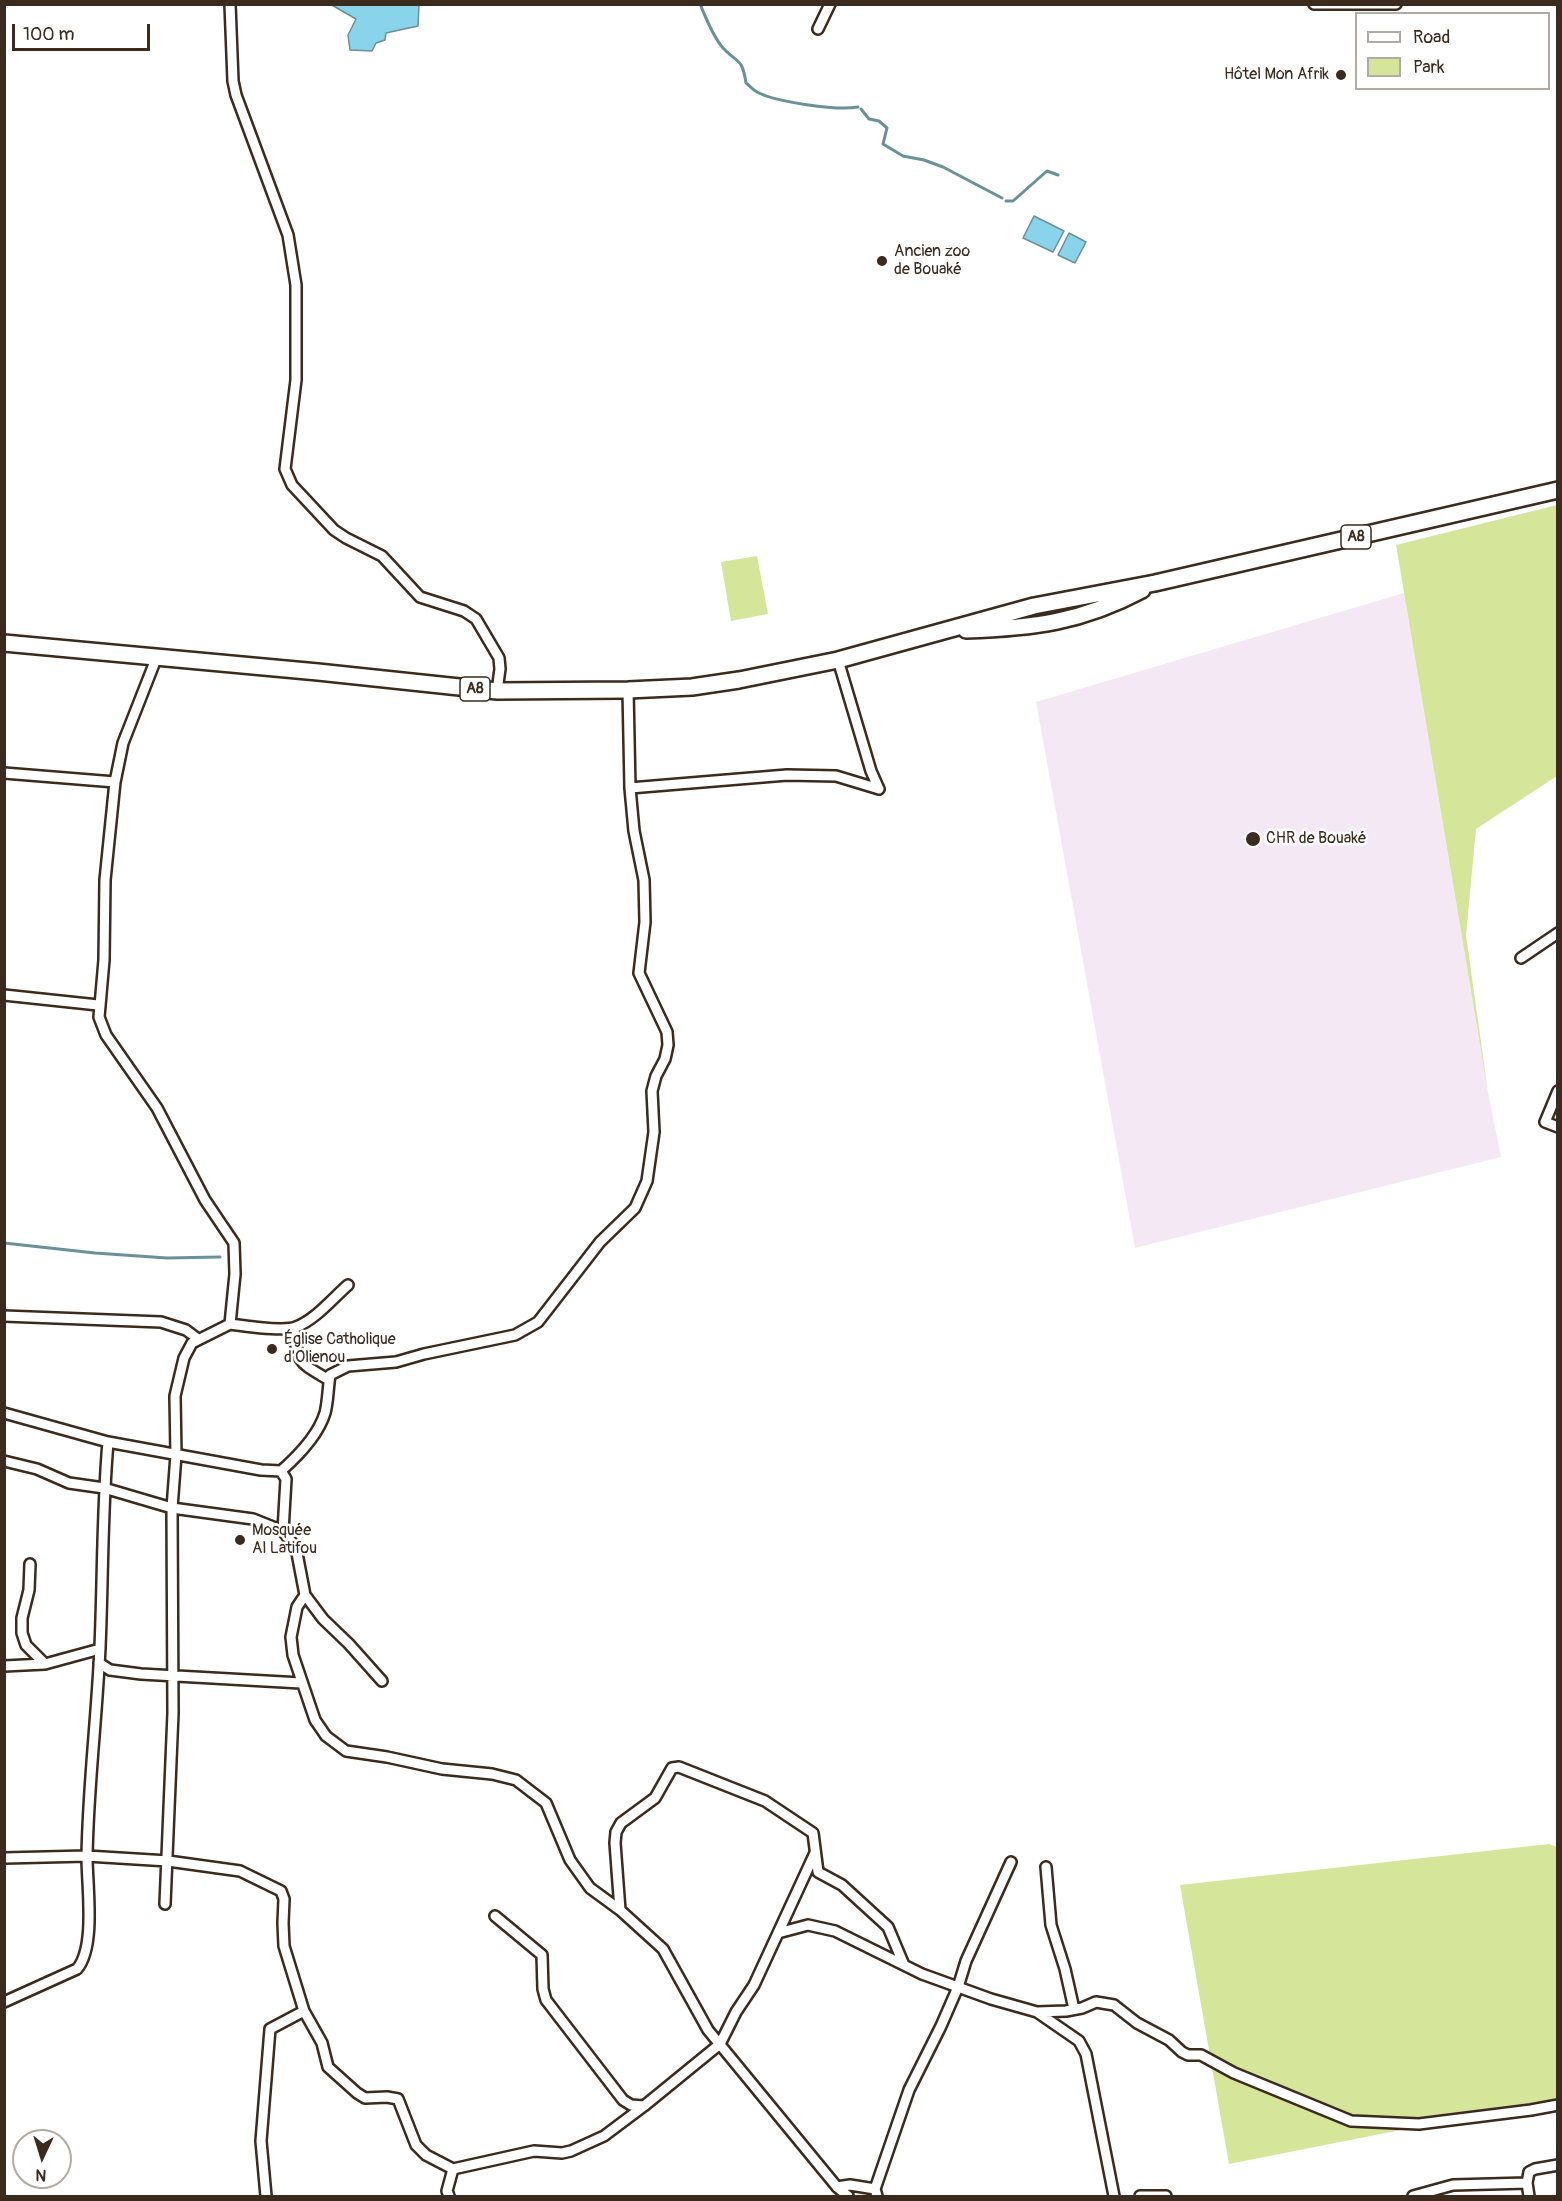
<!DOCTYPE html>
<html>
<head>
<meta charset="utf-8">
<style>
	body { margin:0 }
	#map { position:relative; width:1562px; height:2201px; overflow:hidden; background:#fff; font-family:Pangolin,sans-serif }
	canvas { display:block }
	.frame { position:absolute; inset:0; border:6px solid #3b2a1e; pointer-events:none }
	.legend { position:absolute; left:1355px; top:12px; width:195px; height:78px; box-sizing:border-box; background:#fff; border:2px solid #b1aaa5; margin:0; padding:8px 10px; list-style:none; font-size:18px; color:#3b2a1e }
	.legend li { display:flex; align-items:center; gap:12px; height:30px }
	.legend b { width:30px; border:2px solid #b1aaa5 }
	.north { position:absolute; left:12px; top:2129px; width:60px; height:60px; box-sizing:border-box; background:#fff; border:2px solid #b1aaa5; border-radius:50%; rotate:184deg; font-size:16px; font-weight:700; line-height:24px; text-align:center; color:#3b2a1e }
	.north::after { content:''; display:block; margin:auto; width:21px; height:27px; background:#3b2a1e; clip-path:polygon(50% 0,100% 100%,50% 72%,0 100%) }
	.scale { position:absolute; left:12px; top:24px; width:138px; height:27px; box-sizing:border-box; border:3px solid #3b2a1e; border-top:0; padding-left:8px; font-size:18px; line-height:21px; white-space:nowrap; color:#3b2a1e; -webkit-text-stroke:4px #fff; paint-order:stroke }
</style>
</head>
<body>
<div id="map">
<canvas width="1562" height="2201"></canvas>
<div class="frame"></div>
<ul class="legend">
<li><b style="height:8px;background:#fff"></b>Road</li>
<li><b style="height:16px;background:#d5e69a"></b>Park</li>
</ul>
<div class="north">N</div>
<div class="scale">100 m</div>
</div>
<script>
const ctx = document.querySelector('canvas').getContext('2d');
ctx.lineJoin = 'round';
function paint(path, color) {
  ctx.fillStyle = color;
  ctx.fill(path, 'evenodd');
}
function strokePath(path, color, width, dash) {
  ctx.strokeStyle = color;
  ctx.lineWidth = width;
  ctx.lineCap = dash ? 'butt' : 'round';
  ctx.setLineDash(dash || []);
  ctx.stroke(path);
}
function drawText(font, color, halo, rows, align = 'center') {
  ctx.font = font + ' Pangolin,sans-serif';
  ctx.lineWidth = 5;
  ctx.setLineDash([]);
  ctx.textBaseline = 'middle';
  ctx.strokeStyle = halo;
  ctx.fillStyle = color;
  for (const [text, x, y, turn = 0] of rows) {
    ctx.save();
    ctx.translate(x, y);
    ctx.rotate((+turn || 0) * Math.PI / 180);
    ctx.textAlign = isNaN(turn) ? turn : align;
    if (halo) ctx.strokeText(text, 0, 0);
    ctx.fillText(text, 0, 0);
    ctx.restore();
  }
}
paint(new Path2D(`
	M1404,593L1488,1092L1501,1157L1135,1248L1036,702Z`), '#f4e8f4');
paint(new Path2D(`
	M1557,505V776L1476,829L1466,935L1488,1092L1396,545Z
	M757,556L768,614L731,621L721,562Z
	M1549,1844L1557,1847V2099L1229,2164L1180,1885Z`), '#d5e69a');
const water = new Path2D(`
	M330,4L419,5L418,26L386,33L385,40L376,43L372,51L350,50L348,35L356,19Z
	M1034,216L1064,231L1053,252L1023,238Z
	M1069,233L1086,242L1075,263L1058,255Z`);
paint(water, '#89d4ea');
strokePath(water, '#6a9098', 1.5);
strokePath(new Path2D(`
	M700,4C706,18 713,37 723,48C738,64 742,57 746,83C750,86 753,90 757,92C775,102 838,111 858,107
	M861,109L869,119L879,121L887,128L883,144L903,156L924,160L943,167L1002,198
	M1006,201H1013L1047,171L1058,175
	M4,1243L95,1253L167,1258L220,1257`), '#6a9098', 3);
const minor = new Path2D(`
	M230,4L233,81L236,95L288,235L296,285V380L285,469L292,485L334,530L346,538L382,556L420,597L464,611L476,619L499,658L500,669L497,691
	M1314,4H1396
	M818,29L830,4
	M156,659L123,743L115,782L105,880L104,960L99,1017L106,1035L157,1108L205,1200L234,1243L235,1274L230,1324L192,1343L184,1358L175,1396L176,1455L172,1508L173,1713L165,1904
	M838,660L871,771L879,789
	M4,773L115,782
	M630,788L787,775L836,776L879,789
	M1521,958L1558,933
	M4,995L98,1005
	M1558,1091L1545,1122L1558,1127
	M4,1316L161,1322L186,1330L198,1339
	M230,1324C244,1326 284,1332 296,1327C316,1319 332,1299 348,1285
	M294,1328C297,1364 299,1362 329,1380
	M4,1413L108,1442L261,1470L281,1471C298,1456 318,1436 325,1413C328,1402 328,1387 330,1375L348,1366L396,1362L424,1354L515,1335L538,1322L600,1242L635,1208L647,1181L654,1132L652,1091L656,1076L665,1059L668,1045L667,1032L639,973L645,922L644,880L634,831L630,788L628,690
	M4,1461L37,1469L69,1483L104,1488L172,1508L253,1519L283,1531L296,1548L305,1595L297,1607L291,1637L293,1655L315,1720L326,1736L346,1751L387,1757L442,1769L492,1774L516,1780L546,1803L570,1860L590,1888L620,1910L663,1949L708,2030L837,2187L848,2196
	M281,1471L286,1479L283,1531
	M30,1564L29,1590L22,1618V1633L26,1645L45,1664
	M305,1595L323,1619L349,1644L382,1681
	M99,1663L110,1670L141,1674L301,1683
	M4,1666L45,1664L100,1649
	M4,1858L87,1856L168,1861L240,1871L281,1891L284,1899L283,1923L284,1946L304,2011L322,2043L328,2067L357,2093L365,2098L387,2097L398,2099L416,2145L426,2155L453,2169L534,2151L562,2153L571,2151L604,2136L644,2106
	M1046,1867L1051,1925L1065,1969L1074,2009
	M620,1910L615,1843L616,1832L621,1823L655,1798L672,1768L679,1767L765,1801L813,1833L818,1872L842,1885L888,1927L904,1965
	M495,1916L542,1955L543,1989L546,2000L623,2100L631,2105L644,2106L720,2044L736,2012L754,1985L815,1853
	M778,1933L808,1925L835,1931L922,1974L991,1999L1037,2012L1079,2041L1086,2054L1114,2196
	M4,2002L77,1969C96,1947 87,1886 87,1857C88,1787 97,1717 100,1647C103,1579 102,1510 108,1442
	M1037,2012L1066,2011L1082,2008L1096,2002L1114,2005L1137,2023L1169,2040L1182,2052L1188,2055H1201L1234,2073L1351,2121L1419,2124L1531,2110L1558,2105
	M837,2187L850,2185L875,2189
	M266,2196L261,2141L270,2029L304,2011
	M449,2196L447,2191L453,2169
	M877,2196L875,2189L909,2090L941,2026L958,1987L966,1961L1011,1862
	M1140,2196H1166
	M1413,2196L1453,2185L1527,2183
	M1529,2196L1527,2183L1529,2172L1535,2169L1558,2165`);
const primary = new Path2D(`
	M966,630C1033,628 1082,622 1142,590
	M4,643L318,672L497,691L628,690L692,687L739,680L838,660L1034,606L1155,583L1558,490`);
strokePath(minor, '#3b2a1e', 14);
strokePath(primary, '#3b2a1e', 20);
strokePath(minor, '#fff', 9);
strokePath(primary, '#fff', 15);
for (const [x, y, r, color] of [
	[1341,75,6,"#3b2a1e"],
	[882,261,6,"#3b2a1e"],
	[1253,839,8,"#3b2a1e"],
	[272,1349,6,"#3b2a1e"],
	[240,1540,6,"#3b2a1e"]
]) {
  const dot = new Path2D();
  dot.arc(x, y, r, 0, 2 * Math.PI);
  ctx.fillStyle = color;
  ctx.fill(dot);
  strokePath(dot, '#fff', 2);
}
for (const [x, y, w] of [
	[1356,537,30],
	[475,689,30]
]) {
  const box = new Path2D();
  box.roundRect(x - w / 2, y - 12, w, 24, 4.5);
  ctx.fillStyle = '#fff';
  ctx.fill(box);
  strokePath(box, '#3b2a1e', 1.5);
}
drawText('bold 15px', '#3b2a1e', null, [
	["A8",1356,537],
	["A8",475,689]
]);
drawText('16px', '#3b2a1e', '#fff', [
	["Hôtel Mon Afrik",1329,75,"right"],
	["Ancien zoo",894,252],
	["de Bouaké",894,270],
	["CHR de Bouaké",1266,839],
	["Église Catholique",284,1340],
	["d'Olienou",284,1358],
	["Mosquée",252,1531],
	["Al Latifou",252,1549]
], 'left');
</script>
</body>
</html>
